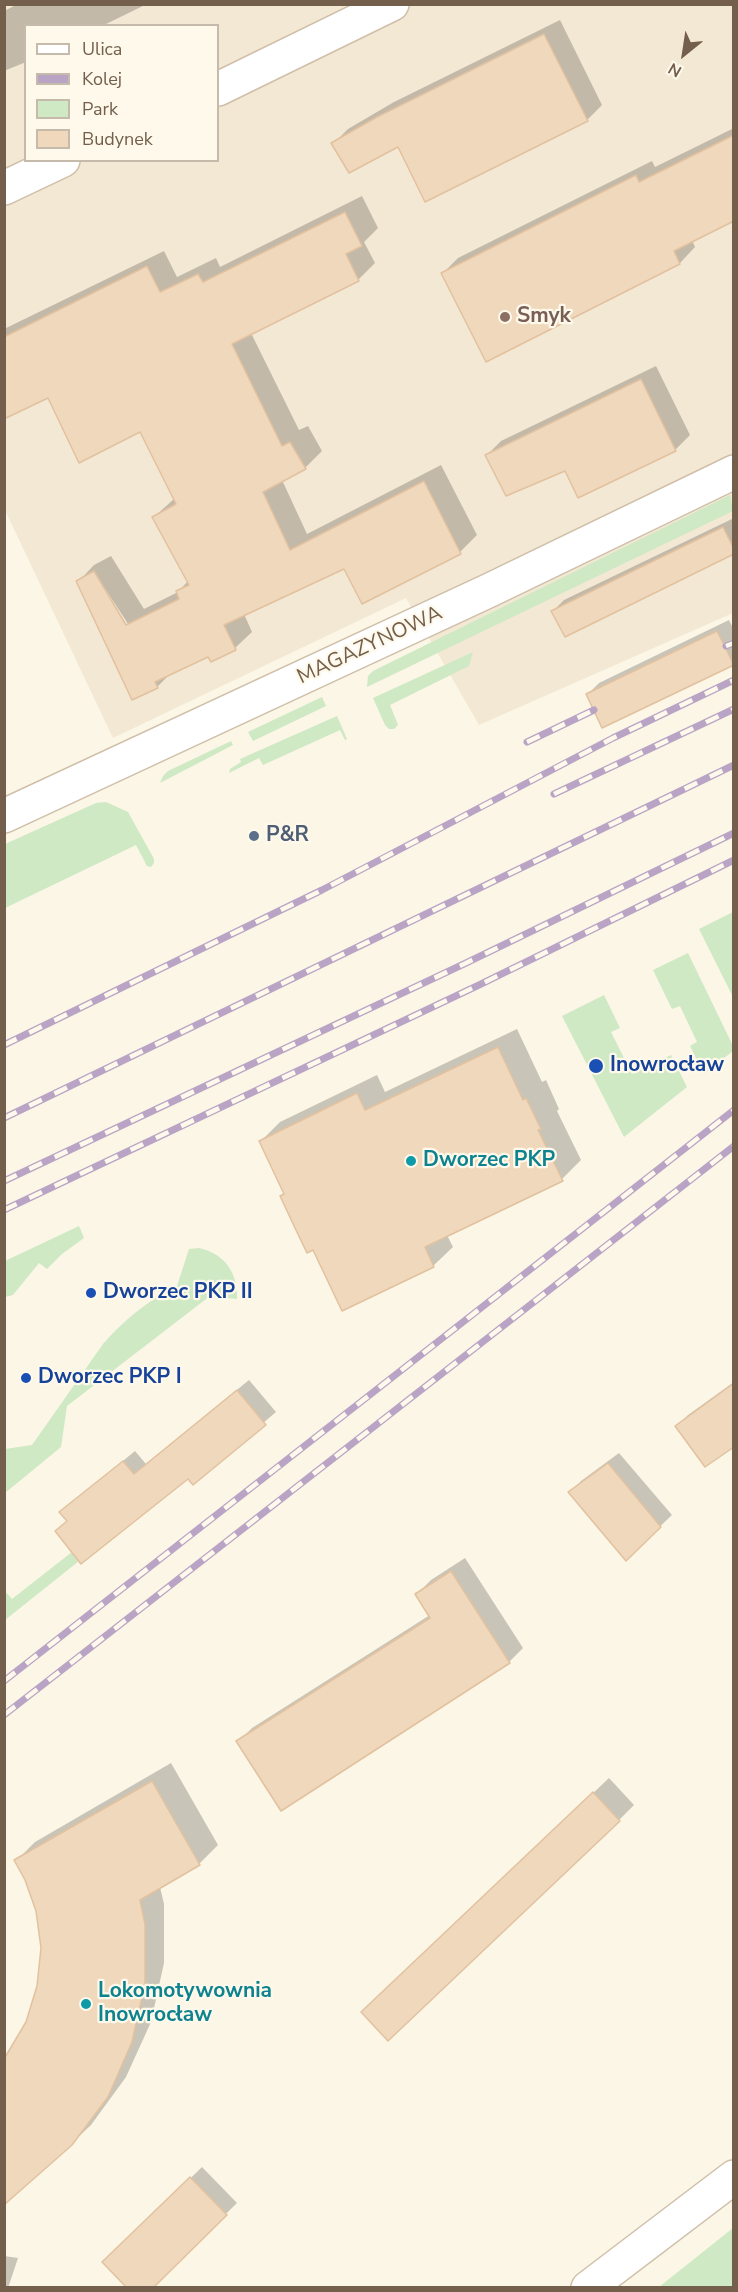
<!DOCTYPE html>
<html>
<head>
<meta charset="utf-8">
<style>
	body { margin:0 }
	#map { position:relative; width:738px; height:2292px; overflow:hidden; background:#fbf6e5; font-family:"Nunito Sans",sans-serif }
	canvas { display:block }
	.frame { position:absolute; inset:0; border:6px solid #735f4b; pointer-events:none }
	.legend { position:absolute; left:24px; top:24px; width:195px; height:138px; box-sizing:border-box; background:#fef9eb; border:2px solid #c6bbab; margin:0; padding:8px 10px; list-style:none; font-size:18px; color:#735f4b }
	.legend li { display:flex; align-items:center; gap:12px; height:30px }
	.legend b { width:30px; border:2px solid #c6bbab }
	.north { position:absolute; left:654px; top:24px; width:60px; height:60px; -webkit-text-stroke:4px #fef9eb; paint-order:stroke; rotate:210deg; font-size:16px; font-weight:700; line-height:24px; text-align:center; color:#735f4b }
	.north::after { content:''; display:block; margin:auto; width:21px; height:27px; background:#735f4b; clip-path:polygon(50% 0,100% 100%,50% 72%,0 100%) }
</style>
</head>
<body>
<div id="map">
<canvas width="738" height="2292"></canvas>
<div class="frame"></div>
<ul class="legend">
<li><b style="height:8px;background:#fff"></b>Ulica</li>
<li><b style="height:8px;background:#baa4c5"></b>Kolej</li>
<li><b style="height:16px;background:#cee9c4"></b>Park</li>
<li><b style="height:16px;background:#f0d8bd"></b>Budynek</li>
</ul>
<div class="north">N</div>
</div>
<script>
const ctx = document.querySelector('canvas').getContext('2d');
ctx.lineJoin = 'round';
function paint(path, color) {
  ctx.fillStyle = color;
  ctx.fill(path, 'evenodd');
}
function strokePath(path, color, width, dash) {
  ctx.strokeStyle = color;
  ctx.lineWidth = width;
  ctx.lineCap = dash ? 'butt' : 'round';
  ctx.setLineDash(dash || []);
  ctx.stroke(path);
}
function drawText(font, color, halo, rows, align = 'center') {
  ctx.font = font + ' "Nunito Sans",sans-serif';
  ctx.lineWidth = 4.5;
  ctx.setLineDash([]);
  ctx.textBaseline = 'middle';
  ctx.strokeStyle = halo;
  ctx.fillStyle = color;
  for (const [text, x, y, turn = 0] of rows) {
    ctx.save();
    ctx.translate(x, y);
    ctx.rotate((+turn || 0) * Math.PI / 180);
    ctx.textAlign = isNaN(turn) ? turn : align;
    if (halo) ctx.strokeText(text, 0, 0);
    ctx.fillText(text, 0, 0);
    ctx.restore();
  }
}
paint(new Path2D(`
	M5,5H733V613L479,725L406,598L113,738L5,510ZM26,26H218V160H26Z`), '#f3e8d4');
paint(new Path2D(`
	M730,495L733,511L367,687L368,676L373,671Z
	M473,652L469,666L390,705L398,725L394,729H389L385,725L373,698Z
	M322,697L326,706L253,741L248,732Z
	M337,716L347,739L345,740L340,730L263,765L259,758L229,773L230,769L241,762L240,759Z
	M231,741L233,745L160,783L163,776L168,771Z
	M106,802L128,812L154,859V863L151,867L147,866L136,845L5,908V844L96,803Z
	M733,912V997L699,929Z
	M688,953L733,1046V1051L704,1074L690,1046L697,1042L680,1006L672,1009L653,970Z
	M604,995L620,1028L611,1032L632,1074L671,1055L687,1087L624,1137L562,1016Z
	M79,1226L84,1238L62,1254L47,1269L39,1263L13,1295L5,1297V1261Z
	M199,1248C225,1254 238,1273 237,1299L210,1296L67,1406L61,1447L5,1493V1449L32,1445L103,1344C123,1321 148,1300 177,1286L189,1249Z
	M72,1552L79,1561L5,1620L4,1590L12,1599Z
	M733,2228V2287H659Z`), '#cee9c4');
paint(new Path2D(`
	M18,4H147L102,26H26V62L4,71V11Z
	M560,20L602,105L587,120L333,144L348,129L394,102Z
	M734,128V220L692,240L695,247L680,263L486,360L443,273L458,258L652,161L655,167Z
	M362,196L378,228L364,242L375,263L358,280L251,333L299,430L308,426L322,451L305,468L282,480L307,534L441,465L477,535L460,552L345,567L244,614L252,632L235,648L212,660L209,655L171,673L157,687L78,582L94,565L111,556L144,609L178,592L188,581L154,517L175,498L141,430L48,396L4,417V329L164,251L177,277L216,258L220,267ZM104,587L132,630L129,632L106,594Z
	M656,366L690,435L676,449L579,496L565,469L487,455L501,441Z
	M734,518V552L553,611L564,600Z
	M729,620L734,630L733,663L603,726L588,694L599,683Z
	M517,1029L542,1082L546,1080L559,1109L557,1111L581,1160L562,1179L447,1235L453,1247L433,1266L285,1193L261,1141L280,1122L377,1075L385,1092Z
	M249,1380L276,1412L193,1483L188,1477L68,1520L61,1512L135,1451L146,1464Z
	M734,1382V1445L677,1426L688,1415Z
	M619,1453L672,1515L626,1559L570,1493L581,1481Z
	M465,1558L523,1648L509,1662L238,1742L252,1728L430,1615L417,1594L431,1580Z
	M171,1763L218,1845L199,1864L160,1887L164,1904V1963L151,2022L126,2077L91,2125L71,2144L28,2023L39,1986L42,1948L37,1910L26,1879L16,1861L35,1842Z
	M609,1778L634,1805L619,1820L379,1996Z
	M202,2167L237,2203L151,2288L105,2262Z
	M4,2256L18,2258L8,2288H4Z`), '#0003');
const building = new Path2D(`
	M544,34L588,121L425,202L398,147L349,173L331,143L377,117Z
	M734,135V221L674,251L680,264L486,362L441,273L636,175L639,182Z
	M345,212L362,246L346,254L359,281L232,344L282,446L290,442L306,469L263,492L290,550L424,481L461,554L362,604L344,569L224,625L236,650L211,662L208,657L155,682L158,688L132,700L76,581L94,571L126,625L179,599L176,591L189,585L152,517L176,504L140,432L79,463L48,398L4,419V337L147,266L160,292L198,274L203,282Z
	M641,379L676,451L578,498L565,471L506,496L485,455Z
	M723,527L734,549V554L565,637L551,611Z
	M717,631L734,665L602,728L586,694Z
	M498,1047L523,1100L526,1098L541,1129L538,1130L563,1181L425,1247L434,1267L342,1311L313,1250L307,1253L295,1228L280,1196L284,1194L259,1141L357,1093L365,1110Z
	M734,1383V1447L705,1467L675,1426Z
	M237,1390L266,1425L193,1485L188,1479L81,1564L55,1531L67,1521L59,1512L123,1461L134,1474Z
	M608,1463L661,1527L626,1561L568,1492Z
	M451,1571L510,1663L281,1811L236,1741L430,1618L415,1594Z
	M152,1781L200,1865L140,1900L145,1924V1984L132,2042L108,2097L72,2145L4,2205V2059L26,2022L37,1986L41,1948L36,1911L25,1880L14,1860Z
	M593,1792L620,1821L388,2041L361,2012Z
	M190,2177L227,2215L153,2288H127L102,2262Z`);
paint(building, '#f0d8bd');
strokePath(building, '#e2c19e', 1.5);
const secondary = new Path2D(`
	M218,89L392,4
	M4,188L63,160
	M4,816L490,590L734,472
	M588,2288L734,2177`);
strokePath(secondary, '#cfbfa9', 36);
strokePath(secondary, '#fff', 33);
const rail = new Path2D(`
	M726,646L734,643
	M527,742L594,710
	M554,794L734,709
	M4,1045L322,890L613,738L734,680
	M4,1118L734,765
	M4,1181L466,963L734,833
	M4,1210L479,985L734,860
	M4,1681L734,1110
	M4,1715L734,1146`);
strokePath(rail, '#baa4c5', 7);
strokePath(rail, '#fef9eb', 4.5, [14]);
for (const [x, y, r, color] of [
	[505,317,6,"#8d6e63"],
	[254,836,6,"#5c6f8a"],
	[596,1066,8,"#1a4fb4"],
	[411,1161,6,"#0f9aa8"],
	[91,1293,6,"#1a4fb4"],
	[26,1378,6,"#1a4fb4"],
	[86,2004,6,"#0f9aa8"]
]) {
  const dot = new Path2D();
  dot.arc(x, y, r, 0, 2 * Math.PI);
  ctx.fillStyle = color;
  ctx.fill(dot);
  strokePath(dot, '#fef9eb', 2);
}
drawText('bold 21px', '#785e54', '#fef9eb', [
	["Smyk",517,317]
], 'left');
drawText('21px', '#735f4b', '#fef9eb', [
	["MAGAZYNOWA",370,646,-25]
]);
drawText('bold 21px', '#4e5e75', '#fef9eb', [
	["P&R",266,836]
], 'left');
drawText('bold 21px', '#164399', '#fef9eb', [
	["Inowrocław",610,1066],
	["Dworzec PKP II",103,1293],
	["Dworzec PKP I",38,1378]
], 'left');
drawText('bold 21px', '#0d838f', '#fef9eb', [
	["Dworzec PKP",423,1161],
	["Lokomotywownia",98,1992],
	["Inowrocław",98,2016]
], 'left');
</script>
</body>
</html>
